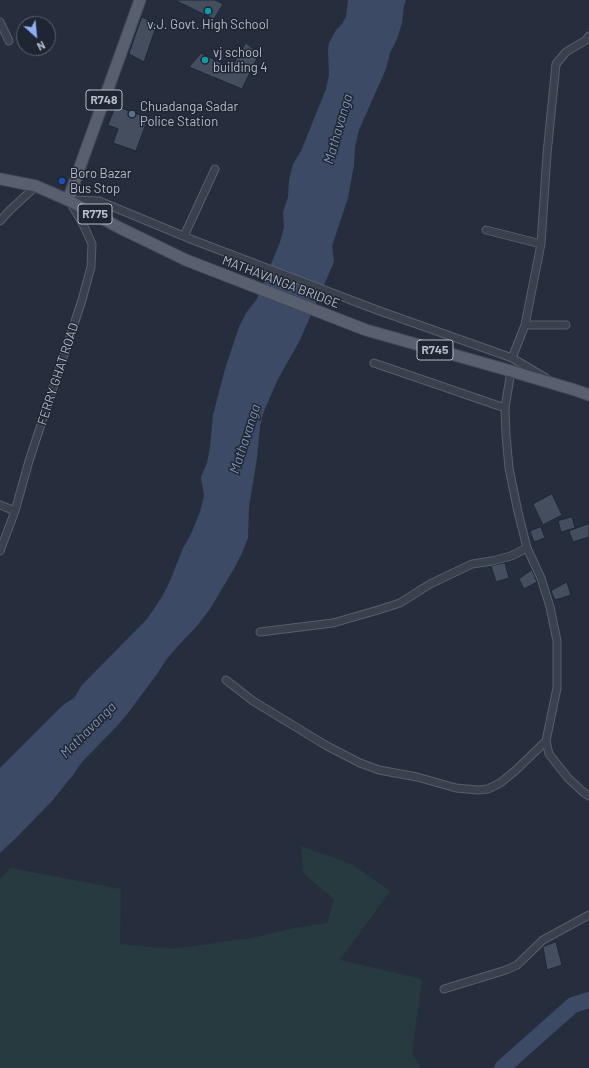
<!DOCTYPE html>
<html>
<head>
<meta charset="utf-8">
<style>
	body { margin:0 }
	#map { position:relative; width:589px; height:1068px; overflow:hidden; background:#262e3e; font-family:Barlow,sans-serif }
	canvas { display:block }
	.north { position:absolute; left:16px; top:16px; width:40px; height:40px; box-sizing:border-box; background:#1e2533; border:1px solid #5b616f; border-radius:50%; rotate:153deg; font-size:11px; font-weight:700; line-height:16px; text-align:center; color:#b6bbc9 }
	.north::after { content:''; display:block; margin:auto; width:14px; height:18px; background:#90aef3; clip-path:polygon(50% 0,100% 100%,50% 72%,0 100%) }
</style>
</head>
<body>
<div id="map">
<canvas width="589" height="1068"></canvas>
<div class="north">N</div>
</div>
<script>
const ctx = document.querySelector('canvas').getContext('2d');
ctx.lineJoin = 'round';
function paint(path, color) {
  ctx.fillStyle = color;
  ctx.fill(path, 'evenodd');
}
function strokePath(path, color, width, dash) {
  ctx.strokeStyle = color;
  ctx.lineWidth = width;
  ctx.lineCap = dash ? 'butt' : 'round';
  ctx.setLineDash(dash || []);
  ctx.stroke(path);
}
function drawText(font, color, halo, rows, align = 'center') {
  ctx.font = font + ' Barlow,sans-serif';
  ctx.lineWidth = 3;
  ctx.setLineDash([]);
  ctx.textBaseline = 'middle';
  ctx.strokeStyle = halo;
  ctx.fillStyle = color;
  for (const [text, x, y, turn = 0] of rows) {
    ctx.save();
    ctx.translate(x, y);
    ctx.rotate((+turn || 0) * Math.PI / 180);
    ctx.textAlign = isNaN(turn) ? turn : align;
    if (halo) ctx.strokeText(text, 0, 0);
    ctx.fillText(text, 0, 0);
    ctx.restore();
  }
}
paint(new Path2D(`
	M301,846L353,865L390,891L340,960L422,979L412,1053L421,1068H0V879L11,868L121,889L120,944L172,949L252,938L294,928L327,923L334,899L303,873Z`), '#273a3f');
paint(new Path2D(`
	M348,0H406L404,6L402,23L397,39L390,53L386,69L359,130L355,147L354,165L348,198L332,246L334,262L300,340L277,381L264,411L260,426L257,458L249,507L248,538L242,553L235,567L210,609L196,627L177,647L166,660L157,674L128,713L117,726L82,762L73,775L52,801L17,837L0,853V768L60,708L66,703L74,698L82,685L147,619L162,597L170,581L183,548L191,534L200,512L204,496L201,477L207,463L210,447L213,415L225,369L239,327L246,313L257,299L280,242L284,227L283,212L288,197L289,180L293,164L301,151L326,89L329,75L328,50L329,43L336,30L342,24L346,17Z`), '#3c4a66');
strokePath(new Path2D(`
	M502,1068L573,1005L589,1000`), '#3c4a66', 16);
const building = new Path2D(`
	M175,0H215L223,4L214,19Z
	M142,17L157,24L144,62L129,54Z
	M246,43L259,54L242,89L189,67L201,53L231,68Z
	M116,106L148,118L136,151L113,143L118,129L108,125Z
	M552,494L562,515L543,525L533,504Z
	M572,517L575,528L561,532L558,521Z
	M589,524V537L573,542L569,531Z
	M541,527L545,538L534,542L530,531Z
	M505,563L509,578L496,582L491,566Z
	M532,570L537,582L524,589L519,579Z
	M567,582L571,595L555,600L551,591Z
	M556,942L562,965L547,970L543,947Z`);
paint(building, '#454e5f');
strokePath(building, '#202735', 1);
const street = new Path2D(`
	M0,22L9,41
	M73,200L99,201L193,240L377,310L501,354L512,358L546,378
	M0,221L9,211L36,186
	M486,230L541,244
	M184,236L215,169
	M525,325H566
	M512,358L525,325L541,244L547,154L556,64L566,52L586,40L589,36
	M374,363L505,408
	M511,371L505,408L506,435L509,468L518,512L527,548L541,578L550,607L557,641V688L546,741L549,754L568,778L583,792L589,796
	M0,505L15,511
	M0,551L15,511L29,461L82,300L91,267L92,244L83,224L70,202
	M260,632L333,623L378,610L400,603L430,584L472,564L492,561L511,556L527,548
	M226,680L253,701L327,746L360,763L379,770L417,777L456,788L478,790L488,789L500,783L516,770L546,741
	M444,989L506,970L517,965L543,940L589,915`);
const primary = new Path2D(`
	M0,179L36,186L68,200L120,228L186,260L366,330L504,369L575,390L589,395
	M68,200L140,0`);
strokePath(street, '#575e6c', 9);
strokePath(primary, '#434957', 13);
strokePath(street, '#39404e', 7);
strokePath(primary, '#585f6e', 11);
for (const [x, y, r, color] of [
	[208,11,4,"#0f9aa8"],
	[205,60,4,"#0f9aa8"],
	[132,114,4,"#5c6f8a"],
	[62,181,4,"#1a4fb4"]
]) {
  const dot = new Path2D();
  dot.arc(x, y, r, 0, 2 * Math.PI);
  ctx.fillStyle = color;
  ctx.fill(dot);
  strokePath(dot, '#1e2533', 1.5);
}
for (const [x, y, w] of [
	[104,100,36],
	[95,214,34],
	[435,350,36]
]) {
  const box = new Path2D();
  box.roundRect(x - w / 2, y - 10, w, 20, 3);
  ctx.fillStyle = '#1e2533';
  ctx.fill(box);
  strokePath(box, '#b6bbc9', 1);
}
drawText('bold 12px', '#b6bbc9', null, [
	["R748",104,100],
	["R775",95,214],
	["R745",435,350]
]);
drawText('13px', '#b6bbc9', '#1e2533', [
	["v.J. Govt. High School",208,25,"center"],
	["vj school",213,53],
	["building 4",213,68],
	["Chuadanga Sadar",140,107],
	["Police Station",140,122],
	["Boro Bazar",70,174],
	["Bus Stop",70,189]
], 'left');
drawText('13px', '#b6bbc9', '#1e2533', [
	["MATHAVANGA BRIDGE",281,282,21],
	["FERRY GHAT ROAD",58,374,-72]
]);
drawText('italic 14px', '#7e8faf', '#1e2533', [
	["Mathavanga",338,129,-74],
	["Mathavanga",245,439,-72],
	["Mathavanga",88,730,-45]
]);
</script>
</body>
</html>
